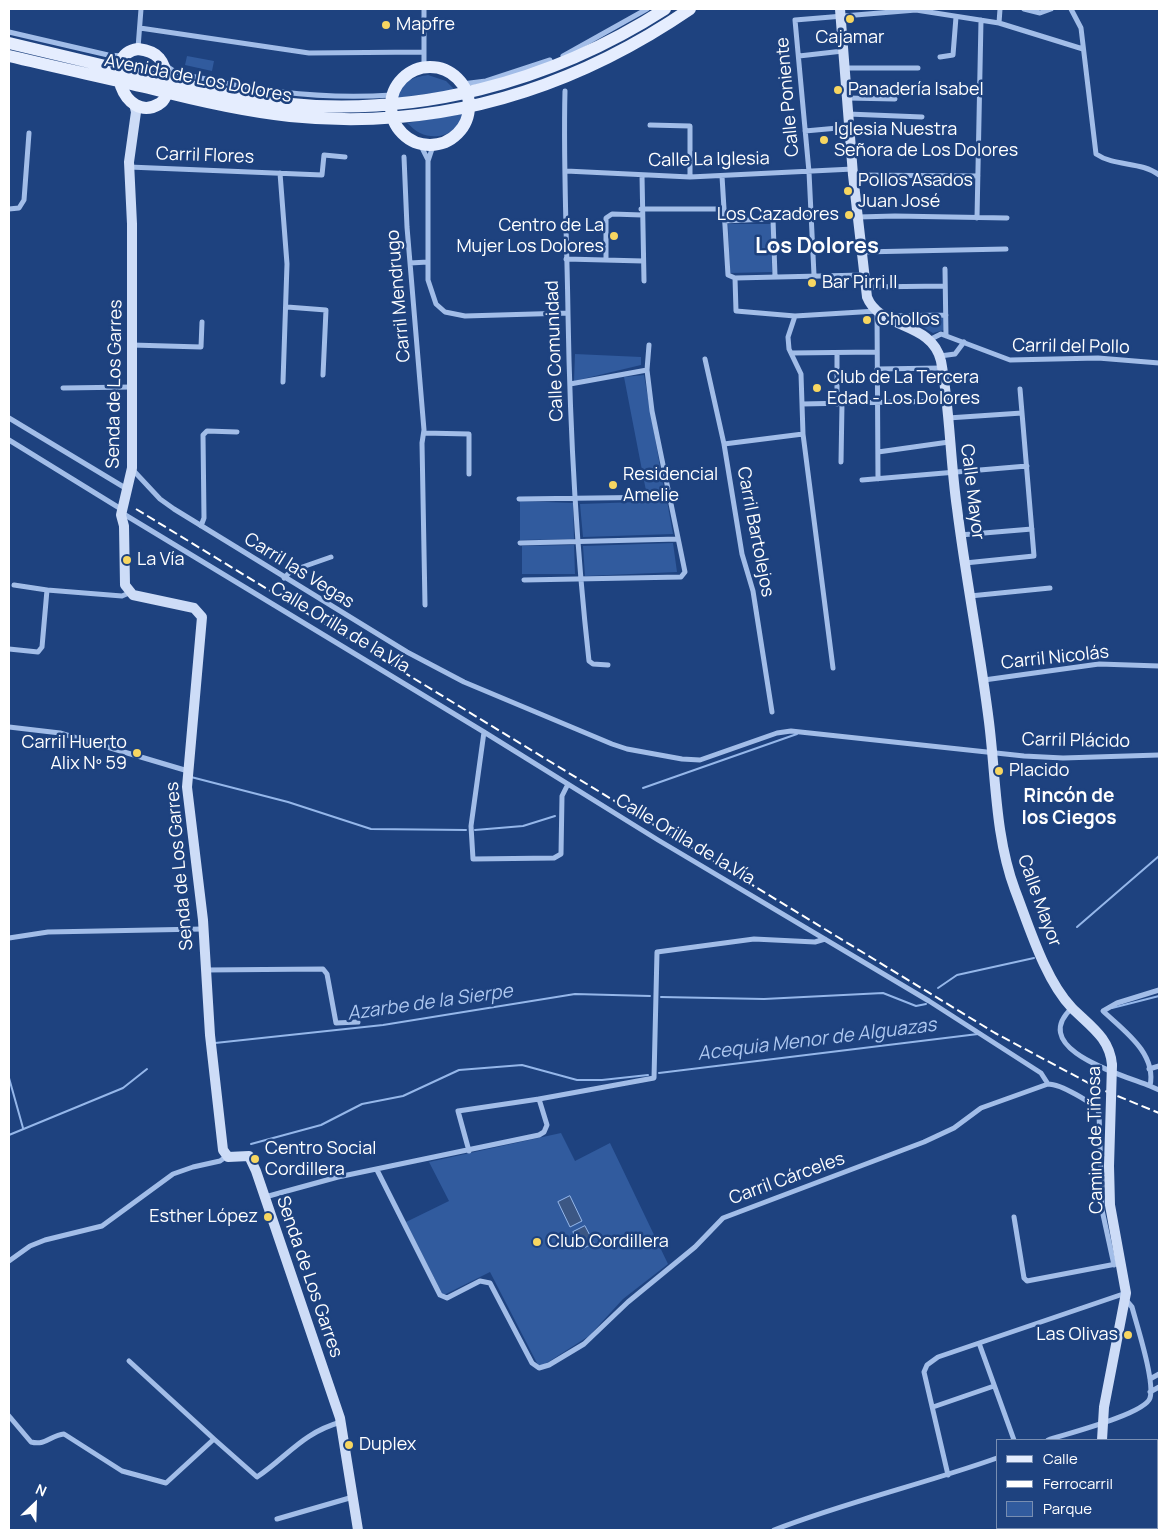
<!DOCTYPE html>
<html>
<head>
<meta charset="utf-8">
<style>
	body { margin:0 }
	#map { position:relative; width:1168px; height:1539px; overflow:hidden; background:#1e427f; font-family:Manrope,sans-serif }
	canvas { display:block }
	.frame { position:absolute; inset:0; border:10px solid #fff; pointer-events:none }
	.legend { position:absolute; left:996px; top:1439px; width:162px; height:90px; box-sizing:border-box; background:#1e427f; border:1px solid #788eb2; margin:0; padding:6px 9px; list-style:none; font-size:15px; color:#fff }
	.legend li { display:flex; align-items:center; gap:10px; height:25px }
	.legend b { width:25px; border:1px solid #788eb2 }
	.north { position:absolute; left:10px; top:1479px; width:50px; height:50px; -webkit-text-stroke:4px #1e427f; paint-order:stroke; rotate:24deg; font-size:14px; font-weight:700; line-height:20px; text-align:center; color:#fff }
	.north::after { content:''; display:block; margin:auto; width:18px; height:22px; background:#fff; clip-path:polygon(50% 0,100% 100%,50% 72%,0 100%) }
</style>
</head>
<body>
<div id="map">
<canvas width="1168" height="1539"></canvas>
<div class="frame"></div>
<ul class="legend">
<li><b style="height:6px;background:#e5edfe"></b>Calle</li>
<li><b style="height:6px;background:#fff"></b>Ferrocarril</li>
<li><b style="height:14px;background:#315b9e"></b>Parque</li>
</ul>
<div class="north">N</div>
</div>
<script>
const ctx = document.querySelector('canvas').getContext('2d');
ctx.lineJoin = 'round';
function paint(path, color) {
  ctx.fillStyle = color;
  ctx.fill(path, 'evenodd');
}
function strokePath(path, color, width, dash) {
  ctx.strokeStyle = color;
  ctx.lineWidth = width;
  ctx.lineCap = dash ? 'butt' : 'round';
  ctx.setLineDash(dash || []);
  ctx.stroke(path);
}
function drawText(font, color, halo, rows, align = 'center') {
  ctx.font = font + ' Manrope,sans-serif';
  ctx.lineWidth = 5;
  ctx.setLineDash([]);
  ctx.textBaseline = 'middle';
  ctx.strokeStyle = halo;
  ctx.fillStyle = color;
  for (const [text, x, y, turn = 0] of rows) {
    ctx.save();
    ctx.translate(x, y);
    ctx.rotate((+turn || 0) * Math.PI / 180);
    ctx.textAlign = isNaN(turn) ? turn : align;
    if (halo) ctx.strokeText(text, 0, 0);
    ctx.fillText(text, 0, 0);
    ctx.restore();
  }
}
paint(new Path2D(`
	M187,56L214,61L212,71L185,65Z
	M428,75L446,81L455,90L397,98C398,81 415,77 428,75Z
	M462,114C460,134 436,141 420,133C415,131 411,126 407,123Z
	M728,224H771L772,272L730,273Z
	M942,317L944,318V330L933,333L908,319Z
	M575,354L641,357V365L574,381Z
	M644,375L665,495L647,496L624,377Z
	M520,501L573,503L574,539L520,540Z
	M667,501L673,534L583,537L580,504Z
	M673,543L677,572L585,576L583,546Z
	M574,545L575,574H522V546Z
	M561,1133L575,1161L610,1143L668,1264L623,1299L589,1336L542,1366L538,1365L490,1272L444,1295L441,1292L406,1222L449,1201L429,1162Z`), '#315b9e');
const water = new Path2D(`
	M570,1196L582,1221L570,1227L558,1202Z
	M585,1226L594,1243L582,1249L573,1232Z`);
paint(water, '#3c5784');
strokePath(water, '#95b7ea', 1);
strokePath(new Path2D(`
	M191,777L288,802L371,829L466,830
	M643,788L797,734
	M475,830L523,826L555,816
	M1077,927L1159,856
	M938,988L957,975L1034,958
	M661,997L764,999L883,993L916,1006L926,1004
	M1112,1008L1159,996
	M215,1043L383,1025L575,994L650,996
	M659,1073L978,1034
	M9,1078L23,1128
	M9,1135L123,1088L147,1069
	M251,1144L321,1125L362,1104L403,1096L459,1070L522,1065L577,1080H602L648,1075`), '#95b7ea', 2);
strokePath(new Path2D(`
	M1024,9L1040,13L1051,9
	M1071,9L1081,28L1096,154C1115,167 1141,161 1159,175
	M999,23L1000,9
	M140,28L309,53L424,52
	M9,32L108,55L123,56
	M138,48L141,9
	M563,56L647,9
	M799,56L843,51
	M940,57L953,55L956,17
	M167,66C177,75 193,76 206,79C267,93 330,99 392,95
	M424,67V9
	M845,68H918
	M462,84L486,81L550,60
	M565,91C563,165 567,240 568,314C570,430 576,545 589,661L593,664L608,665
	M847,98L895,99
	M848,114L922,117
	M650,125L690,126V177
	M805,131L849,127
	M420,144L428,160
	M433,146L428,161V280L436,304L445,312L465,316L568,313
	M404,157L407,227L424,430L422,443L425,605
	M129,167L322,175L324,155L345,157
	M566,171L690,177L853,169
	M280,173L287,264L283,382
	M642,175L644,281
	M853,175L978,176
	M722,176L728,275L735,278
	M9,209L19,208L24,200L29,133
	M641,209H724
	M858,217L895,216L1007,218
	M977,218L981,20
	M773,219L775,276
	M724,221L811,217
	M861,252L1006,249
	M566,259L643,261
	M606,260V218L612,214L642,215
	M410,263L428,262
	M945,269L946,336
	M814,275L809,172L795,20L916,10L999,23L1083,49
	M735,278L736,311L795,316L877,311L878,479
	M735,278L863,275
	M865,287L945,286
	M287,307L326,310L323,375
	M795,316L788,337L789,349L801,374L803,434L833,668
	M889,316L946,315
	M929,340L941,334L1010,360L1098,358L1159,363
	M132,345L201,347L202,322
	M791,353L877,352
	M837,353V404
	M940,356L955,354L964,342
	M705,359L724,444L742,554L753,591L772,712
	M877,369L942,368
	M570,384L647,370
	M63,388L132,387
	M802,404L946,401
	M9,418L127,489
	M948,418L1022,413
	M424,433L469,434V474
	M9,440L121,509
	M724,444L803,434
	M878,452L949,442
	M841,462L842,404
	M132,469L160,499L174,509L407,652L464,682L612,744L627,749L682,759L700,760L777,733L791,731L1024,756L1063,758L1159,755
	M862,480L1027,466
	M519,499L670,497
	M122,513L484,732L658,840L929,1001L1041,1073L1048,1084
	M201,526L204,518L203,435L207,431L237,432
	M960,535L1032,529
	M520,543L678,539
	M965,563L1034,556L1020,389
	M284,578L291,571L331,557
	M524,580L681,577L685,572L652,411L647,370L649,345
	M14,585L47,590
	M970,596L1050,588
	M9,649L38,652L42,647L47,590L122,596L129,593
	M984,680L1099,664L1159,666
	M9,727L60,733L188,771
	M484,732L471,826L473,859L554,858L561,854L562,796L568,784
	M9,938L48,932L203,929
	M206,970L323,969L327,974L336,1023L358,1022
	M1072,1008C1027,1049 1123,1075 1150,1086C1157,1053 1123,1030 1103,1011L1117,1003L1159,990
	M1149,1069L1159,1066
	M1150,1086L1159,1090
	M469,1151L458,1111L539,1099
	M377,1170L440,1295L447,1298L480,1281L490,1283L532,1363L539,1368L549,1365L584,1344L628,1302L695,1247L723,1218L924,1142L954,1128L981,1108L1048,1084C1060,1084 1095,1103 1099,1113L1102,1210L1114,1265
	M265,1197L338,1177L539,1135L544,1132L547,1125L539,1099L654,1078L657,952L754,939L815,942L825,939
	M1014,1217L1024,1278L1027,1281L1116,1264
	M9,1261L30,1246L45,1240L102,1226L173,1174L193,1167L220,1161L227,1156
	M979,1343L1014,1440
	M129,1361L214,1439
	M1150,1379L1159,1374
	M1150,1392L1159,1387
	M933,1407L994,1386
	M9,1416L31,1442C46,1446 51,1435 64,1434L122,1471L166,1483L214,1439L257,1477C288,1456 302,1433 341,1422
	M1048,1440C1066,1434 1145,1414 1150,1398C1155,1381 1137,1326 1132,1307L1126,1300
	M948,1475L924,1372L927,1365L938,1357L1126,1293
	M277,1519L353,1497
	M774,1530C846,1502 924,1484 997,1458`), '#a2bde8', 5);
strokePath(new Path2D(`
	M840,9L853,175L867,297C880,330 932,321 941,361C950,409 950,460 957,508C966,580 980,650 989,722C996,778 995,836 1015,890C1029,926 1045,980 1072,1008C1090,1026 1110,1038 1112,1065
	M134,104L136,112L129,162L132,224V468L121,515L124,526L125,585L133,595L194,608L202,617L187,787L203,920L210,1035L223,1150L228,1157L249,1156L256,1171L340,1418L358,1530
	M1102,1440L1104,1407L1126,1293L1110,1205L1109,1166
	M1118,1528V1530`), '#cddcf7', 10);
strokePath(new Path2D(`
	M9,43C59,55 110,67 160,79C199,88 239,98 279,103C415,118 550,83 665,9
	M138,49C146,50 154,52 159,58C167,67 172,97 159,104C124,125 100,54 138,49Z
	M9,56C55,67 102,77 149,88C195,100 242,111 290,116C436,131 570,91 690,9
	M391 106a39 39 0 1 1 78 0a39 39 0 1 1-78 0Z`), '#e5edfe', 12);
strokePath(new Path2D(`
	M136,509L995,1033L1098,1088L1159,1113`), '#fff', 2, [9, 4]);
strokePath(new Path2D(`
	M1109,1166L1112,1065`), '#cddcf7', 10);
for (const [x, y, r, color] of [
	[850,19,5,"#f7d661"],
	[386,25,5,"#f7d661"],
	[838,90,5,"#f7d661"],
	[824,140,5,"#f7d661"],
	[848,191,5,"#f7d661"],
	[849,215,5,"#f7d661"],
	[614,236,5,"#f7d661"],
	[812,283,5,"#f7d661"],
	[867,320,5,"#f7d661"],
	[817,388,5,"#f7d661"],
	[613,485,5,"#f7d661"],
	[127,560,5,"#f7d661"],
	[137,753,5,"#f7d661"],
	[999,771,5,"#f7d661"],
	[255,1159,5,"#f7d661"],
	[268,1217,5,"#f7d661"],
	[537,1242,5,"#f7d661"],
	[1128,1335,5,"#f7d661"],
	[349,1445,5,"#f7d661"]
]) {
  const dot = new Path2D();
  dot.arc(x, y, r, 0, 2 * Math.PI);
  ctx.fillStyle = color;
  ctx.fill(dot);
  strokePath(dot, '#1e427f', 2);
}
drawText('18px', '#fff', '#1e427f', [
	["Mapfre",396,25],
	["Cajamar",850,38,"center"],
	["Panadería Isabel",848,90],
	["Iglesia Nuestra",834,130],
	["Señora de Los Dolores",834,151],
	["Pollos Asados",858,181],
	["Juan José",858,202],
	["Los Cazadores",839,215,"right"],
	["Centro de La",604,226,"right"],
	["Mujer Los Dolores",604,247,"right"],
	["Bar Pirri II",822,283],
	["Chollos",877,320],
	["Club de La Tercera",827,378],
	["Edad - Los Dolores",827,399],
	["Residencial",623,475],
	["Amelie",623,496],
	["La Vía",137,560],
	["Carril Huerto",127,743,"right"],
	["Alix Nº 59",127,764,"right"],
	["Placido",1009,771],
	["Centro Social",265,1149],
	["Cordillera",265,1170],
	["Esther López",258,1217,"right"],
	["Club Cordillera",547,1242],
	["Las Olivas",1118,1335,"right"],
	["Duplex",359,1445]
], 'left');
drawText('18px', '#fff', '#1e427f', [
	["Avenida de Los Dolores",198,79,11],
	["Calle Poniente",788,97,-95],
	["Carril Flores",205,156,2],
	["Calle La Iglesia",709,160,-1],
	["Carril Mendrugo",399,296,-95],
	["Carril del Pollo",1071,347,1],
	["Calle Comunidad",555,351,-92],
	["Senda de Los Garres",115,384,-89],
	["Calle Mayor",972,492,83],
	["Carril Bartolejos",755,532,79],
	["Carril las Vegas",299,571,32],
	["Calle Orilla de la Vía",340,628,31],
	["Carril Nicolás",1055,658,-6],
	["Carril Plácido",1076,741,1],
	["Calle Orilla de la Vía",685,840,31],
	["Senda de Los Garres",180,866,-95],
	["Calle Mayor",1039,901,70],
	["Camino de Tiñosa",1096,1140,-91],
	["Carril Cárceles",787,1179,-20],
	["Senda de Los Garres",309,1277,71]
]);
drawText('bold 19px', '#fff', '#1e427f', [
	["Rincón de",1069,797],
	["los Ciegos",1069,819]
]);
drawText('italic 19px', '#adc7f0', '#1e427f', [
	["Azarbe de la Sierpe",430,1003,-8],
	["Acequia Menor de Alguazas",817,1040,-7]
]);
drawText('bold 22px', '#fff', '#1e427f', [
	["Los Dolores",817,247]
]);
</script>
</body>
</html>
